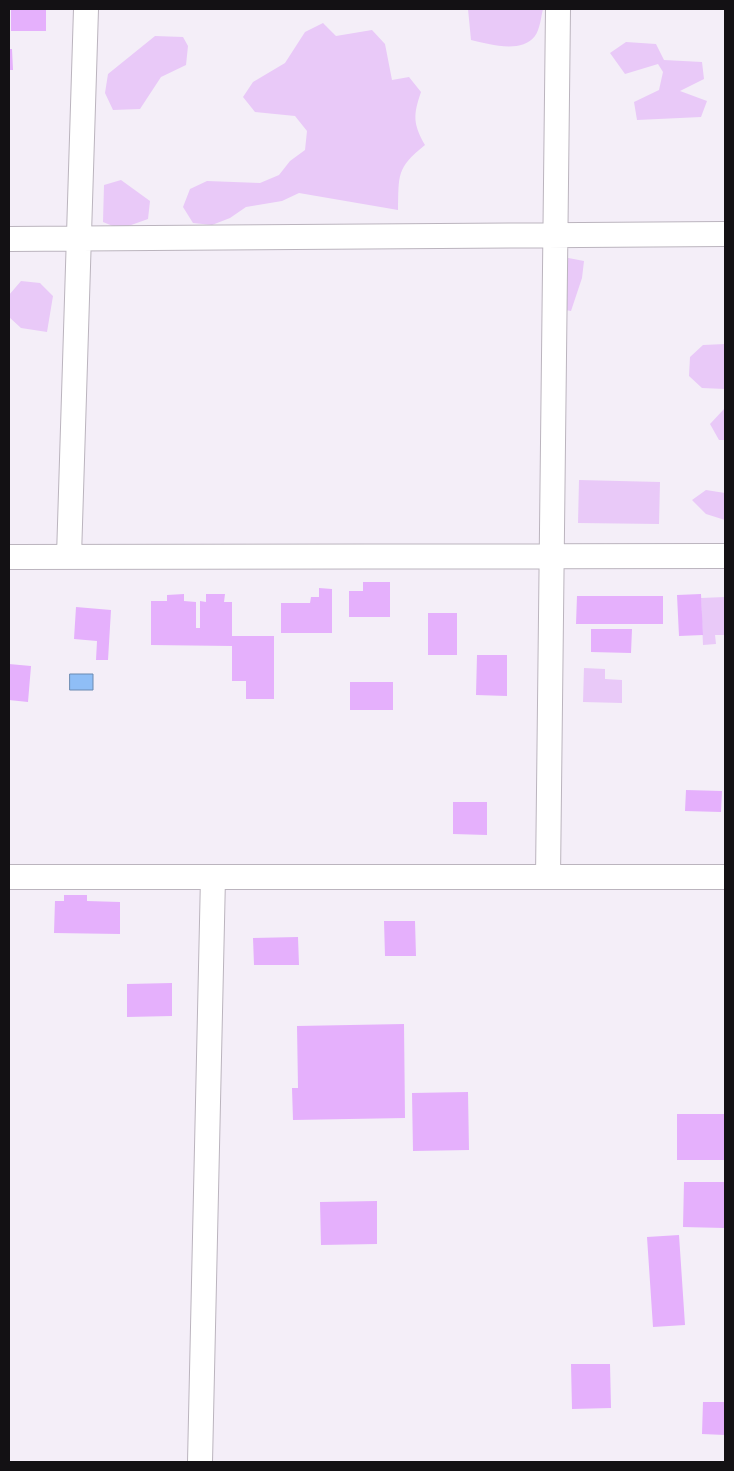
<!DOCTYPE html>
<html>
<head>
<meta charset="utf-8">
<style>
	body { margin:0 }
	#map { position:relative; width:734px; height:1471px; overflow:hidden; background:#f4eef8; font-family:"Fira Sans Condensed",sans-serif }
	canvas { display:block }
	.frame { position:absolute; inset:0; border:10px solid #131114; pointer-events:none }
</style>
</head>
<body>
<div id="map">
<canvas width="734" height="1471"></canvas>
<div class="frame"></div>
</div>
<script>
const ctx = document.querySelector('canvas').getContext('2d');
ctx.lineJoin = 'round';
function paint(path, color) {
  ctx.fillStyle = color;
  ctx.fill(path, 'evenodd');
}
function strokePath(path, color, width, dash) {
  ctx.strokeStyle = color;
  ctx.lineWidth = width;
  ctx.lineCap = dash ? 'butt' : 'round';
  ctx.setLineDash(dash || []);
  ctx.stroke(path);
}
paint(new Path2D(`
	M468,9H543C541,17 540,29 535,36C521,54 489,44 471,40Z
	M323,23L336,36L372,30L385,44L392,80L409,77L421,92C413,115 413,124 425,145C396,168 399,175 398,210L299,193L282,201L246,207L230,218L212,225L193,223L183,207L190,189L207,181L260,183L279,175L290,161L305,150L307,131L295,116L255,112L243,97L253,82L285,63L305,32Z
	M155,36L183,37L188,46L186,65L161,77L140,109L113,110L105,93L108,74Z
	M626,42L656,44L664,60L702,62L704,79L680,91L707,101L701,117L637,120L634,102L659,90L663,72L658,64L625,74L610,53Z
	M121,180L150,201L148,219L120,229L103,222L104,185Z
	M558,256L584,261L582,278L571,311L554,308Z
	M21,281L40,283L53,296L47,332L21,328L9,317V295Z
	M725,344V389L702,388L689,376L690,357L703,345Z
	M725,408V440H719L710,424Z
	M579,480L660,482L659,524L578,523Z
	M706,490L725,493V520L706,514L692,500Z
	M725,597V647L724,635H715L716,644L703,645L701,598Z
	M584,668L605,669V679L622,680V703L583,702Z`), '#e9c9f8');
const water = new Path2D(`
	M70,674H93V690H70Z`);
paint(water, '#8fbef6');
strokePath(water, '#6a8ab2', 1);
paint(new Path2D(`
	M11,9H46V31H11Z
	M9,49H12L13,70H9Z
	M363,582H390V617H349V591H363Z
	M319,588L332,589V633H281V603H310L311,597H319Z
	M184,594V601L196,602V628H200V601L206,602V594H225L224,602H232V636H274V699H246V681H232V646L151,645V601H167V595Z
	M701,594L703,635L679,636L677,595Z
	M577,596H663V624H576Z
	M76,607L111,610L108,660H96L97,641L74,639Z
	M428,613H457V655H428Z
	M591,629H632L631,653L591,652Z
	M477,655H507V696L476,695Z
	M9,664L31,666L28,702L9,700Z
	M350,682H393V710H350Z
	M686,790L722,791L721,812L685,811Z
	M453,802H487V835L453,834Z
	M64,895H87V901L120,902V934L54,933L55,901H64Z
	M384,921H415L416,956H385Z
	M298,937L299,965H254L253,938Z
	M172,983V1016L127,1017V984Z
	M404,1024L405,1118L293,1120L292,1088H298L297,1026Z
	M468,1092L469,1150L413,1151L412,1093Z
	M677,1114H725V1160H677Z
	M684,1182H725V1228L683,1227Z
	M377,1201V1244L321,1245L320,1202Z
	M679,1235L685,1325L653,1327L647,1237Z
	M571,1364H610L611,1408L572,1409Z
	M703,1402H725V1435L702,1434Z`), '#e5b0fc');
const minor = new Path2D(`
	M9,239L725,234
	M69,556L86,9
	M9,557L725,556
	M9,877H725
	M548,877L558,9
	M200,1462L213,877`);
strokePath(minor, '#bbb4be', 26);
strokePath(minor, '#fff', 24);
</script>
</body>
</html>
